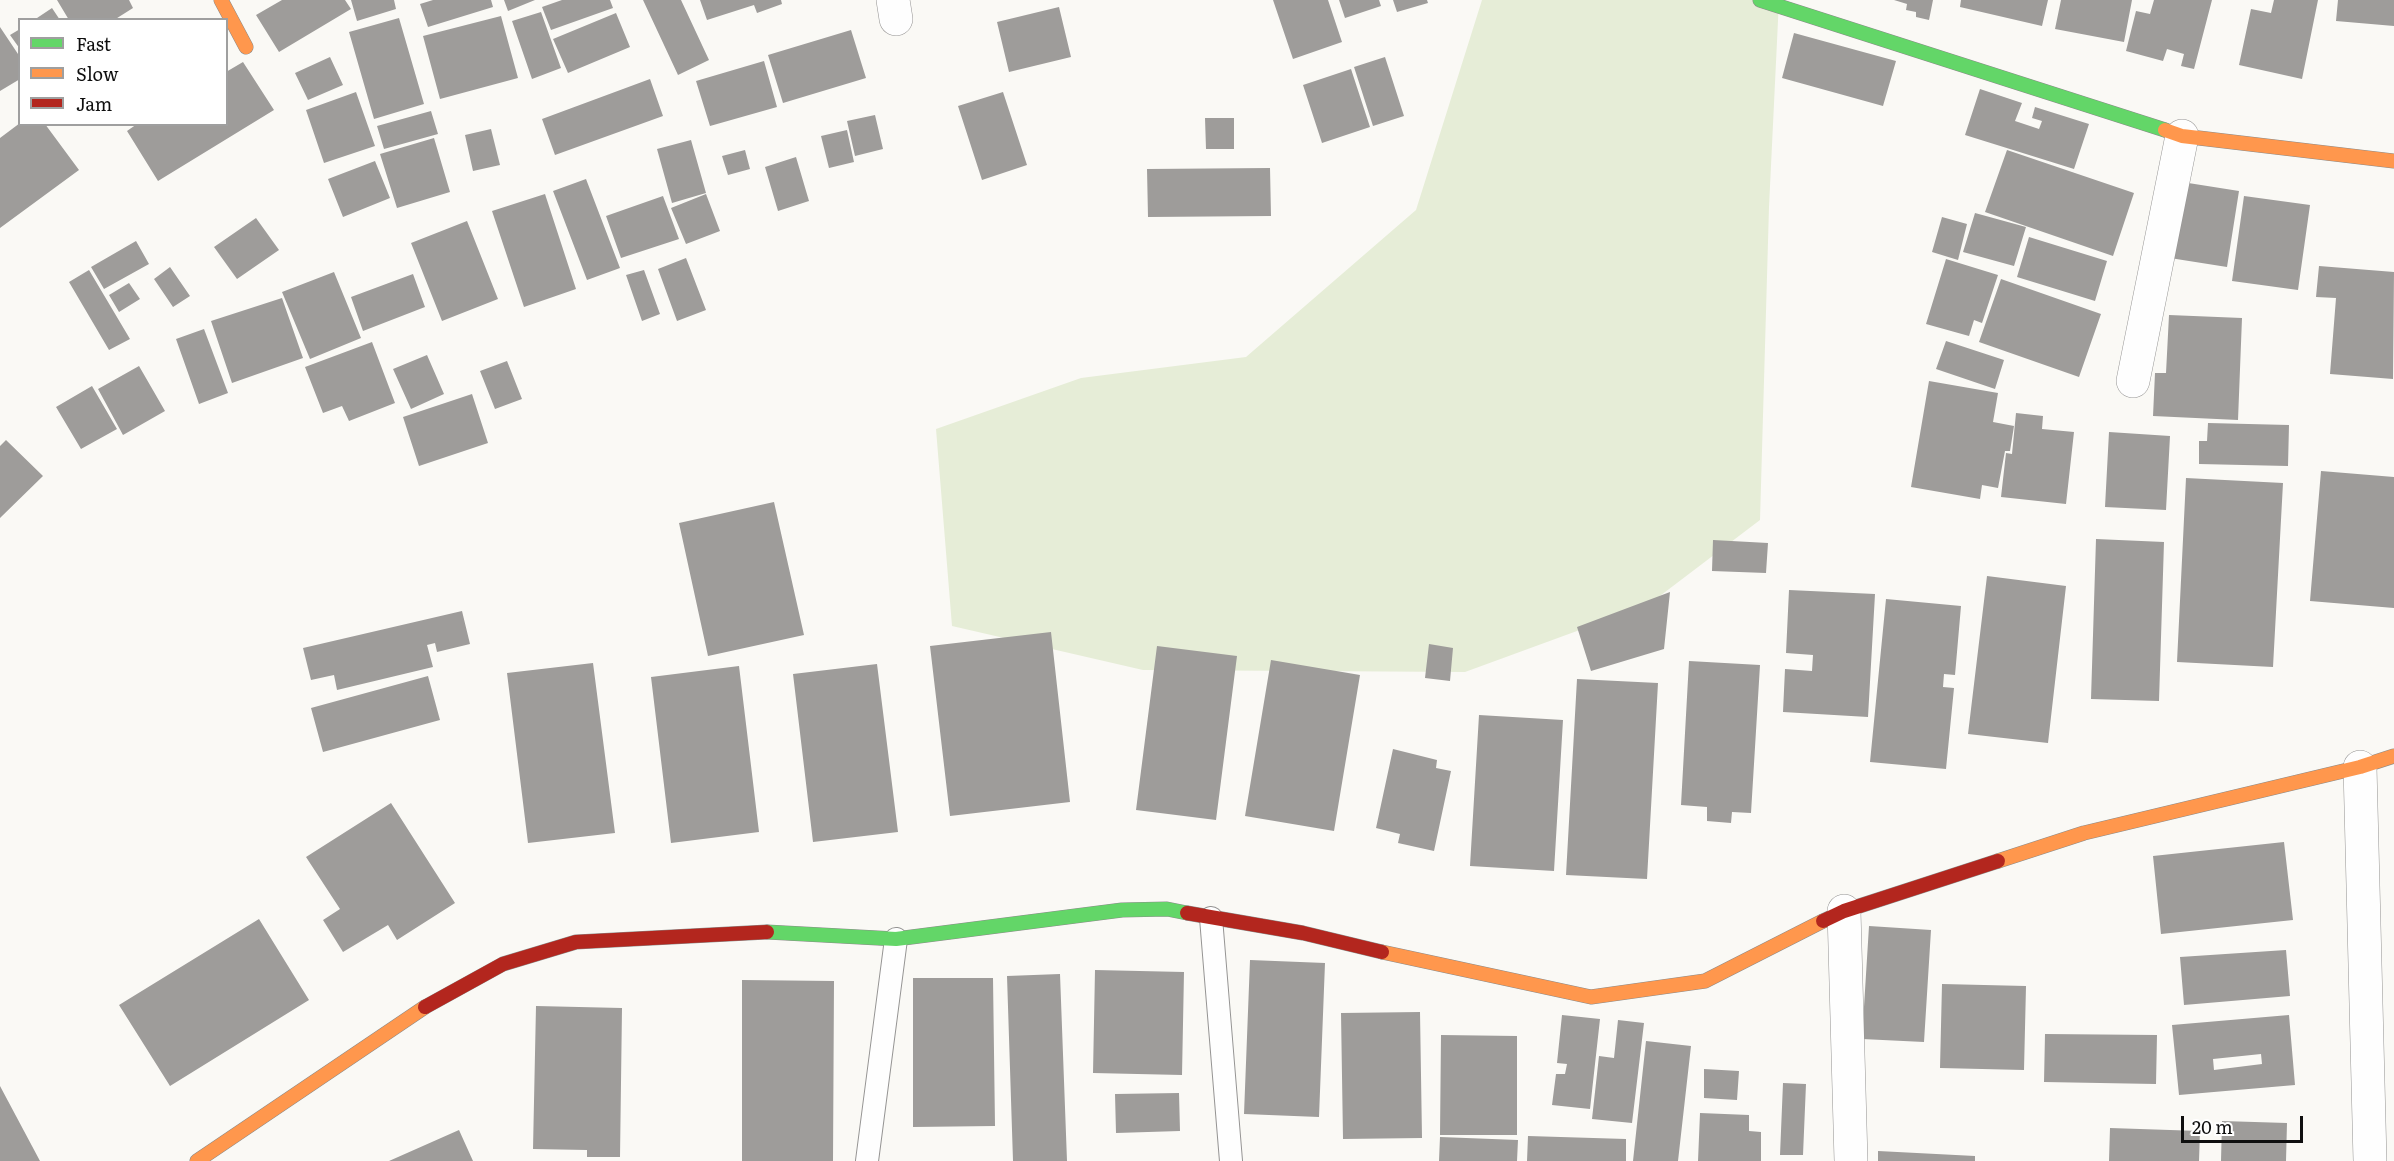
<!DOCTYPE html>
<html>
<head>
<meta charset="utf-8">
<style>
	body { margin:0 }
	#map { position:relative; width:2394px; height:1161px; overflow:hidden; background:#faf9f5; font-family:Literata,serif }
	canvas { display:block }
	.legend { position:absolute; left:18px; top:18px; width:210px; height:108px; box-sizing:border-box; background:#fff; border:2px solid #9f9f9f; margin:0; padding:8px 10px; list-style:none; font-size:18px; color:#0f0f0f }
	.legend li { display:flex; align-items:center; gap:12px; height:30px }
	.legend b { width:30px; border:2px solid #9f9f9f }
	.scale { position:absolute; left:2181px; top:1116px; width:122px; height:27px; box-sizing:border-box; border:3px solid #0f0f0f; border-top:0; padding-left:8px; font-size:18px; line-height:21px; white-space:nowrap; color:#0f0f0f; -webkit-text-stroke:4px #fff; paint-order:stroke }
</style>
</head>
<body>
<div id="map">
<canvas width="2394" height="1161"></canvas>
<ul class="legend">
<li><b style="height:8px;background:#63d668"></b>Fast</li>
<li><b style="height:8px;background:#ff974d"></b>Slow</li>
<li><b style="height:8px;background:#b3261e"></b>Jam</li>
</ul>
<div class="scale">20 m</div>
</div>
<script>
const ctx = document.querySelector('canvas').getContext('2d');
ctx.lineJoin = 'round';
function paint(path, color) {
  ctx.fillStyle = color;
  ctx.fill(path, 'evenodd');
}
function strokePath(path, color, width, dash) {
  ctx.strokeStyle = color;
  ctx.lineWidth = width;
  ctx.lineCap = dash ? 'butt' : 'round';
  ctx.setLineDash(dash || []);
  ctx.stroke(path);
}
paint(new Path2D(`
	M1482,0H1779L1769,207L1760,520L1648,605L1465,672L1143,670L952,626L936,429L1081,378L1246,357L1416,210Z`), '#e6edd7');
paint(new Path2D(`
	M57,0H129L133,8L114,20H69Z
	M282,0H345L351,9L279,52L256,15Z
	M351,0H394L396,9L357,21Z
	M433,0H491L493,7L428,27L420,4Z
	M504,0H535L508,11Z
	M562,0H610L613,8L551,30L542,7Z
	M643,0H681L709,60L678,75Z
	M700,0H781L782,4L757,13L754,5L707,20Z
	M1273,0H1328L1342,42L1293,59Z
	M1339,0H1379L1381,6L1345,18Z
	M1393,0H1427L1428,3L1397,12Z
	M1894,0H1933L1929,20L1916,17V12L1906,10L1907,4Z
	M1961,0H2048L2042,26L1960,7Z
	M2061,0H2132L2124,42L2055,29Z
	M2154,0H2212L2194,69L2181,66L2184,54L2167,49L2163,61L2126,51L2136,11L2150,14Z
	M2274,0H2318L2302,79L2239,65L2251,9L2271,13Z
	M2338,0H2394V26L2336,21Z
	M1059,7L1071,57L1009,72L997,22Z
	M52,8L60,20H34Z
	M541,12L561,68L532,79L512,21Z
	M616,13L630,47L568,73L553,39Z
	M501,16L518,78L440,99L423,36Z
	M399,18L424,104L374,119L349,32Z
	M0,27L20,57V79L0,91Z
	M20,29V49L10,35Z
	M851,30L866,78L783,103L768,55Z
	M1794,33L1896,61L1883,106L1782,78Z
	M330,57L343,85L308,100L295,73Z
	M1385,57L1404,116L1373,126L1354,67Z
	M764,61L777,107L710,126L696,81Z
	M243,62L274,110L158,181L127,131L137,124H226V72Z
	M1351,69L1370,127L1322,143L1303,85Z
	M650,79L663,116L555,155L542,119Z
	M1980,89L2022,103L2015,121L2039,129L2042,121L2032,118L2035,107L2089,124L2074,169L1965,135Z
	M356,92L375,146L324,163L306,110Z
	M1003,92L1027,165L982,180L958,106Z
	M431,111L438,134L384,149L377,126Z
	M875,115L883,149L855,156L847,121Z
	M1205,118H1234V149H1206Z
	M20,123L45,124L79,170L0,228V138Z
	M491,129L500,165L473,171L465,135Z
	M847,130L854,162L829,168L821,136Z
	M434,138L450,192L397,208L380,154Z
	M691,140L706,193L672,203L657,149Z
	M745,150L750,169L728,175L722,156Z
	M2007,150L2134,193L2113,256L1985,212Z
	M796,157L809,201L778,211L765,167Z
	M375,161L390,198L343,217L328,179Z
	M1270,168L1271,216L1148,217L1147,169Z
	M586,179L620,268L587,280L553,191Z
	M2182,182L2239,191L2227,267L2170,258Z
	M545,194L576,289L524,307L492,211Z
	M706,194L720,231L686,244L671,208Z
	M663,196L679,239L621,258L606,216Z
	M2244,196L2310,205L2298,290L2232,281Z
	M1975,213L2026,227L2014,266L1963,252Z
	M1942,217L1967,224L1958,260L1932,252Z
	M256,218L279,250L237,279L214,247Z
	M467,221L498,299L442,321L411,243Z
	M2029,237L2107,261L2095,301L2017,277Z
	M136,241L149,264L104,289L91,267Z
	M686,258L706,310L677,321L658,269Z
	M1946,259L1998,275L1982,323L1974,320L1969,336L1926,324Z
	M2319,266L2394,272L2393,379L2330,374L2336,298L2316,297Z
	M170,267L190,296L173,307L154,279Z
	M89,270L130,339L109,350L69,282Z
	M644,270L660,314L642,321L626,275Z
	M334,272L361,338L310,359L282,292Z
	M413,274L425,307L363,331L351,297Z
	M2001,279L2101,314L2079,377L1979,342Z
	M129,283L140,299L119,312L109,295Z
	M282,298L303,358L232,383L211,321Z
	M2169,315L2242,318L2238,420L2153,416L2155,373H2166Z
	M204,329L228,393L199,404L176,339Z
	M1946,341L2004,360L1995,389L1936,369Z
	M372,342L395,403L349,421L342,406L323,413L305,367Z
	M427,355L444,394L411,409L393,369Z
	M507,361L522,399L495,409L480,371Z
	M139,366L165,411L123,435L98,389Z
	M1929,381L1998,393L1993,422L2014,426L2010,451H2005L1998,488L1982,485L1980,499L1911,487Z
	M92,386L117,429L81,449L56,407Z
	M472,394L488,443L419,466L403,417Z
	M2016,413L2043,416L2042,429L2074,432L2066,504L2001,497L2006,453L2012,454Z
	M2208,423L2289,425L2288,466L2199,464V441H2207Z
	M2109,432L2170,436L2166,510L2105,507Z
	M6,440L43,476L0,518V446Z
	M2321,471L2394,477V608L2310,601Z
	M2186,478L2283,483L2273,667L2177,662Z
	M774,502L804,635L708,656L679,523Z
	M2096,539L2164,542L2159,701L2091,699Z
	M1713,540L1768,543L1766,573L1712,571Z
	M1987,576L2066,586L2048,743L1968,734Z
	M1789,590L1875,594L1868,717L1783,712L1785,669L1812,671L1813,655L1786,653Z
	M1670,592L1664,649L1591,671L1577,627Z
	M1886,599L1961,606L1955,675L1944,674L1943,687L1954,688L1946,769L1870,762Z
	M462,611L470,644L437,652L435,643L427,645L433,667L337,690L334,675L311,680L303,648Z
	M1051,632L1070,802L950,816L930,646Z
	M1429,644L1453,648L1450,681L1425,678Z
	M1157,646L1237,656L1216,820L1136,810Z
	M1271,660L1360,675L1334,831L1245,816Z
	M1689,661L1760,665L1751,813L1732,812L1731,823L1707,821V807L1681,805Z
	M593,663L615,833L528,843L507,673Z
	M877,664L898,832L813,842L793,674Z
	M739,666L759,832L671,843L651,677Z
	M428,676L440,720L323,752L311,708Z
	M1577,679L1658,683L1647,879L1566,875Z
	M1479,715L1563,720L1554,871L1470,866Z
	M1393,749L1437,760L1436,768L1451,771L1434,851L1398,843L1400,834L1376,828Z
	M391,803L455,903L397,940L388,925L343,952L323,920L340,909L306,857Z
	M2284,842L2293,920L2161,934L2153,856Z
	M259,919L309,1000L170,1086L119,1005Z
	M1869,926L1931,930L1924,1042L1862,1039Z
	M2286,950L2290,996L2184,1005L2180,957Z
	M1250,960L1325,963L1319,1117L1244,1114Z
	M1095,970L1184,972L1182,1075L1093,1073Z
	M1060,974L1067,1161H1013L1007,976Z
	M913,978H993L995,1126L913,1127Z
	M742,980L834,981L833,1161H742Z
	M1942,984L2026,986L2024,1070L1940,1068Z
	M536,1006L622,1008L620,1157H587V1150L533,1149Z
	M1420,1012L1422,1138L1343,1139L1341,1013Z
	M1562,1015L1600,1019L1590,1109L1552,1105L1556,1074H1565L1567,1064L1557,1063Z
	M2289,1015L2295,1085L2179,1095L2172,1025ZM2261,1054L2262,1064L2214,1070L2213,1059Z
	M1618,1020L1644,1023L1632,1123L1592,1119L1599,1056L1614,1058Z
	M2045,1034L2157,1035L2156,1084L2044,1082Z
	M1441,1035L1517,1036V1135H1440Z
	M1646,1041L1691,1046L1678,1161H1633Z
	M1704,1069L1739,1071L1737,1100L1704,1098Z
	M1783,1083L1806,1084L1803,1155H1780Z
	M0,1086L40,1161H0Z
	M1179,1093L1180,1131L1116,1133L1115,1094Z
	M1700,1113L1749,1115V1131L1761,1132V1161H1698Z
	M2222,1121L2287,1123L2286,1161H2221Z
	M2110,1128L2200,1131L2199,1161H2109Z
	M459,1130L473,1161H389Z
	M1528,1136L1626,1139V1161H1527Z
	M1440,1137L1518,1140L1517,1161H1439Z
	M1878,1151L1975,1156V1161H1878Z`), '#9e9c9a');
const lane = new Path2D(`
	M1211,918L1231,1161
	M867,1161L896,939`);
const street = new Path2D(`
	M893,0L896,19
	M2133,381L2182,136
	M2360,767L2370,1161
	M1844,911L1851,1161`);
const fast = new Path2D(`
	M1760,0L2165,130
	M767,932L896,939L1122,910L1167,909L1187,913`);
const slow = new Path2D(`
	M221,0L246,47
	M2165,130L2182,136L2394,161
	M1998,861L2084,833L2360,767L2394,756
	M1382,952L1591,997L1705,981L1823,921
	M197,1161L425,1007`);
const jam = new Path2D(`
	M1187,913L1303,933L1382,952
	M1823,921L1844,911L1998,861
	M425,1007L503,964L576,942L767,932`);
strokePath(lane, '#959493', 24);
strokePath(street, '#959493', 34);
strokePath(fast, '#8b8b89', 15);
strokePath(slow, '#8b8b89', 15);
strokePath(jam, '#8b8b89', 15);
strokePath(lane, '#fefefe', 22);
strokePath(street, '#fefefe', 33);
strokePath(fast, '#63d668', 14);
strokePath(slow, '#ff974d', 14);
strokePath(jam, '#b3261e', 14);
</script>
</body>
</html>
